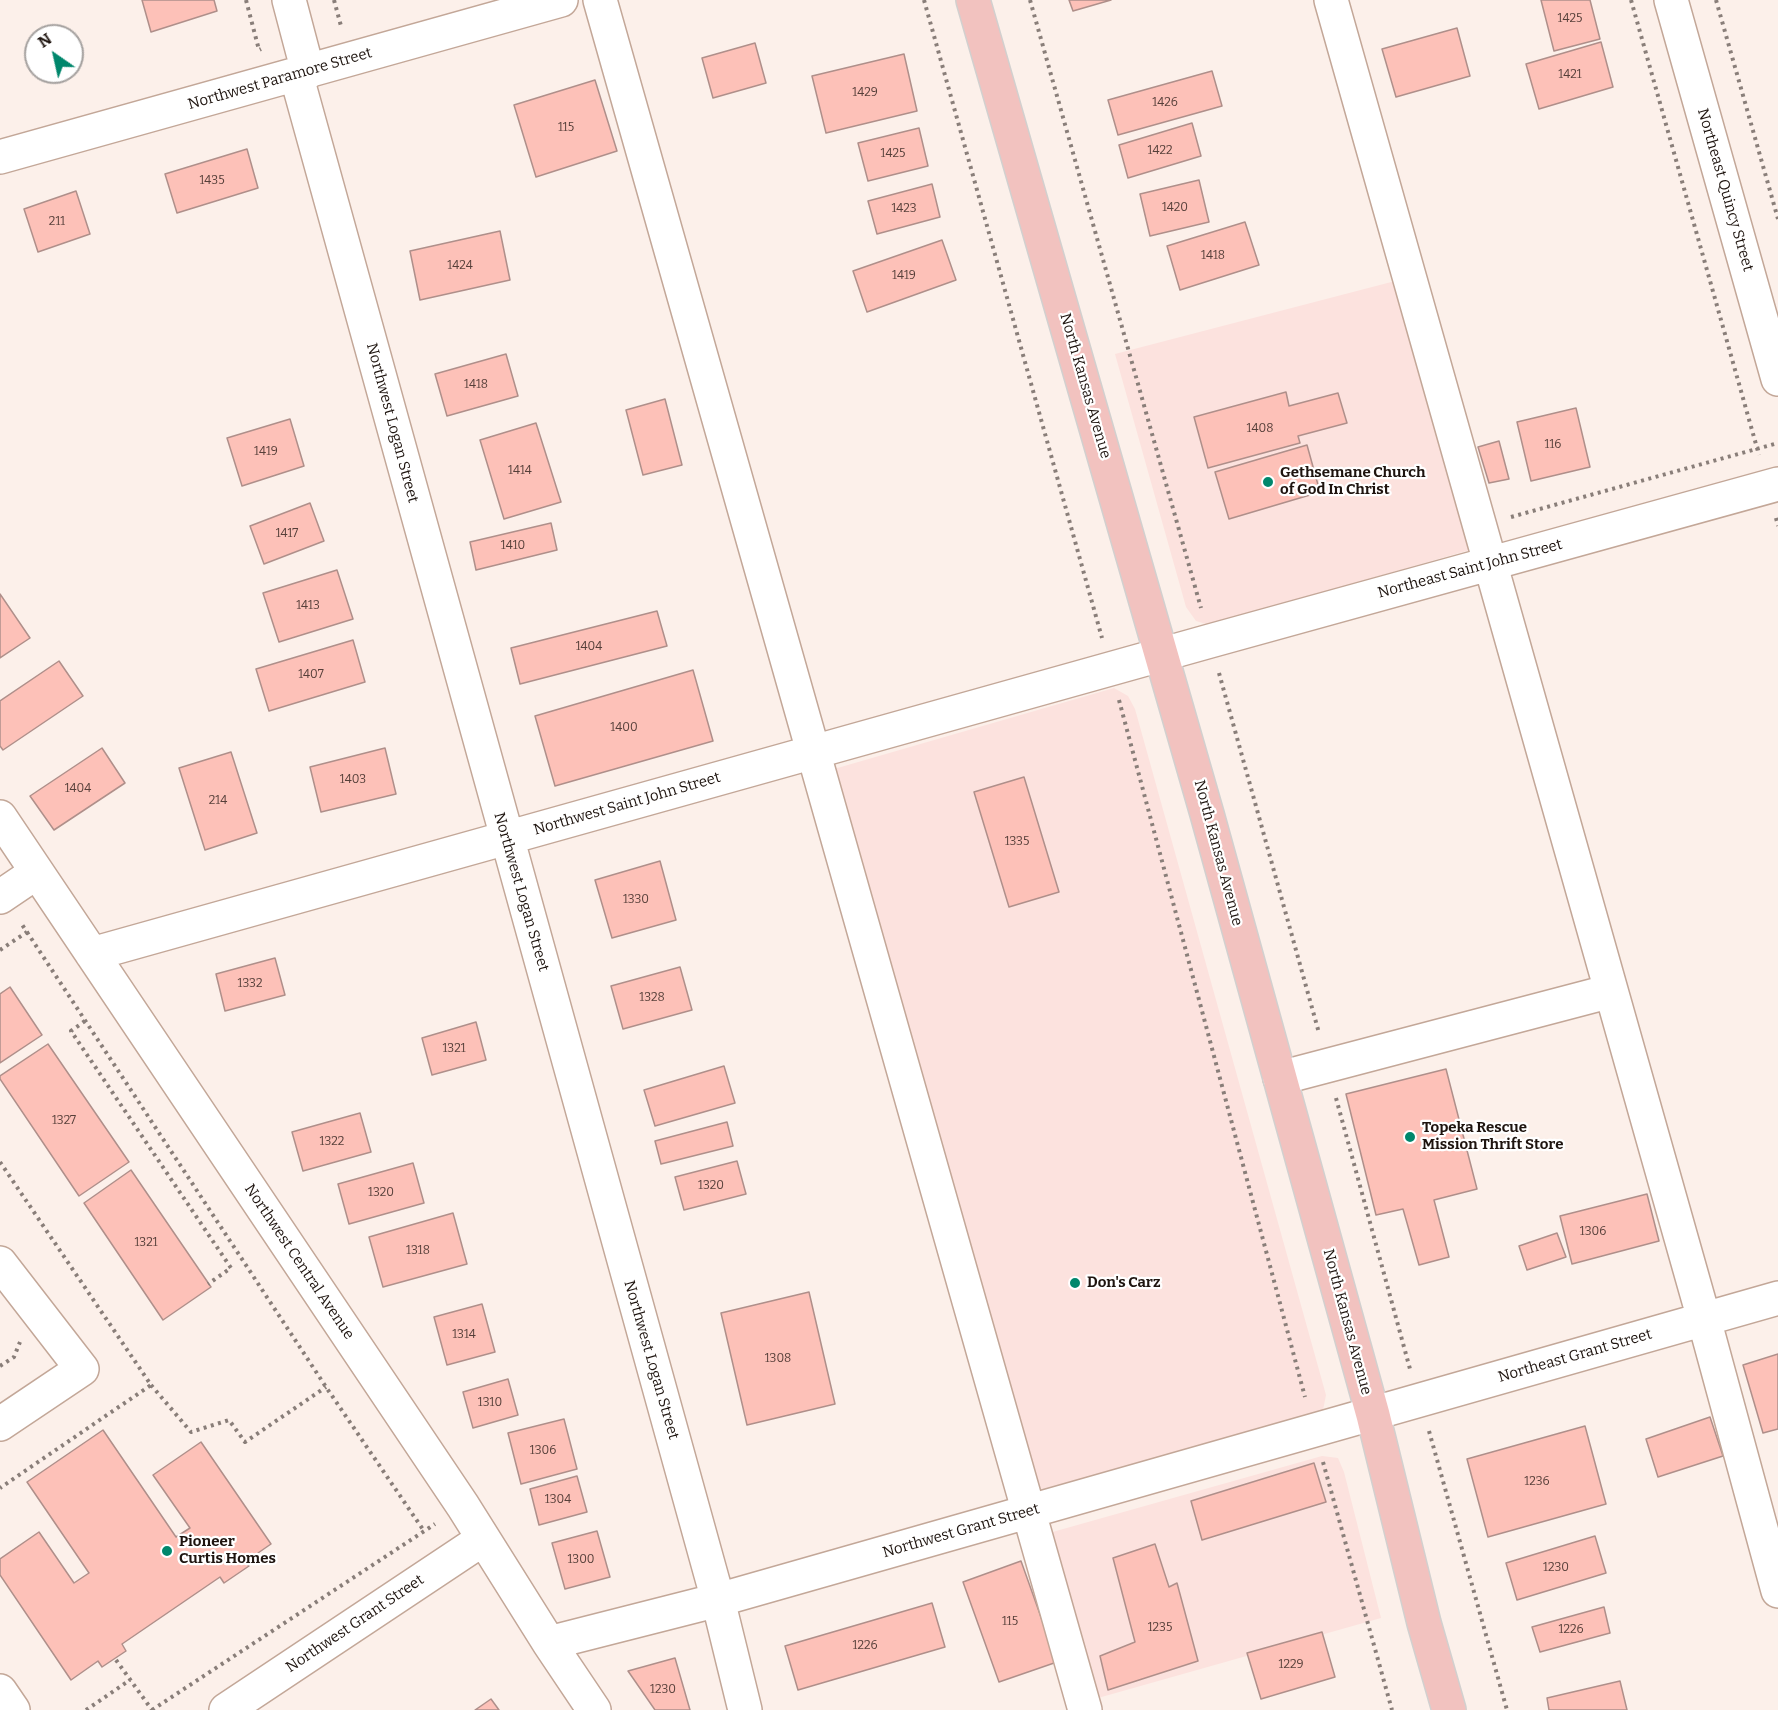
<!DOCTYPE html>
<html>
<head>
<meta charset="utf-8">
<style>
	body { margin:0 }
	#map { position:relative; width:1778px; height:1710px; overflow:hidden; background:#fcf0ea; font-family:Bitter,serif }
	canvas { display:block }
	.north { position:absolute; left:24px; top:24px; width:60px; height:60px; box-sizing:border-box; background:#fff; border:2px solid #a5a19f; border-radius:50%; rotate:326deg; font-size:16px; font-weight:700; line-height:24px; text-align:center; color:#1e140f }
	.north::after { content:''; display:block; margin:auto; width:21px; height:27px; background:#00876c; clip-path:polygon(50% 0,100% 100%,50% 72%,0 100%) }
</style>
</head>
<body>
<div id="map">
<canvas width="1778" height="1710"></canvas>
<div class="north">N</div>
</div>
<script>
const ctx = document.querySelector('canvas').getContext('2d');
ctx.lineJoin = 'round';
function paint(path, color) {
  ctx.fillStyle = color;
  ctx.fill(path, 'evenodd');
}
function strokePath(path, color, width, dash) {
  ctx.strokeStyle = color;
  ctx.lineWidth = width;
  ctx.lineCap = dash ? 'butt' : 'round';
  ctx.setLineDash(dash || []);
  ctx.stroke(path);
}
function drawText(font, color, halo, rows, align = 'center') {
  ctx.font = font + ' Bitter,serif';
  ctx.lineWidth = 4.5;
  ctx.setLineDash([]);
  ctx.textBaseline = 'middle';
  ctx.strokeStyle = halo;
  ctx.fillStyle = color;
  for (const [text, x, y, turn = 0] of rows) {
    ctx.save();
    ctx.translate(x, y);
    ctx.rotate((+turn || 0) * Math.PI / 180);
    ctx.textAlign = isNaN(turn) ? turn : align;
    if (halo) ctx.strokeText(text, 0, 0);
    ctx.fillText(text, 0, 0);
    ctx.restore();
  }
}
paint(new Path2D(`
	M1399,280L1473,549L1209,625L1196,621L1186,607L1115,354Z
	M1114,688L1128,696L1135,709L1326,1395L1323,1410L1313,1416L1036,1493L834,769Z
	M1322,1456L1338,1458L1344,1472L1381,1618L1098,1698L1049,1533Z`), '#fce2de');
const building = new Path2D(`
	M142,0H214L217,11L151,32Z
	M1069,0H1111L1073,11Z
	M1541,0H1590L1600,39L1554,51Z
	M1457,28L1470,76L1396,97L1382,49Z
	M1601,42L1613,87L1539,109L1526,64Z
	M755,43L766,83L713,98L702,58Z
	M904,54L917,111L826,133L812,76Z
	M1212,71L1222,106L1118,135L1108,100Z
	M595,80L617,151L536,177L514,105Z
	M1192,123L1201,156L1128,178L1119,145Z
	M919,128L928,166L868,181L858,143Z
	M247,149L258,188L177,213L165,174Z
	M1199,180L1209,222L1150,236L1140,194Z
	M932,184L940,217L877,234L868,201Z
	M76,191L90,234L38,252L24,209Z
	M1245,222L1259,265L1180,290L1167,246Z
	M500,231L510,280L420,300L410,251Z
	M942,240L956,280L867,312L853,271Z
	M506,354L518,396L447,416L435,374Z
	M1286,392L1289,406L1338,393L1347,423L1298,436L1300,443L1208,468L1194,417Z
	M665,399L682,465L643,475L626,410Z
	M1576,408L1590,467L1531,481L1517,422Z
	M290,419L304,466L242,486L227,438Z
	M536,423L561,502L504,519L480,440Z
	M1499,441L1509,479L1489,483L1478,447Z
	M1307,445L1320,492L1229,519L1215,472Z
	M310,503L324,541L264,564L250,526Z
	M551,523L557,550L476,570L470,542Z
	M337,570L353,619L279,642L263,593Z
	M0,594L30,638L0,658Z
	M657,611L667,646L520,684L511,648Z
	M353,640L365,682L269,711L256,669Z
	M59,661L83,696L3,750L0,746V701Z
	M693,670L713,741L555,786L535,716Z
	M102,748L125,783L54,830L30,796Z
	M385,748L396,794L321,812L310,767Z
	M231,752L257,833L205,850L179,768Z
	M1024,777L1059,892L1009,907L974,792Z
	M660,861L676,920L612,938L595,880Z
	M275,958L285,995L225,1011L216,974Z
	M680,967L692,1010L623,1029L611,986Z
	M10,987L42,1035L0,1063V994Z
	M476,1022L486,1060L432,1075L422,1038Z
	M48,1044L129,1162L79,1196L0,1079V1076Z
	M724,1066L735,1103L655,1126L644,1090Z
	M1446,1069L1477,1189L1434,1200L1449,1257L1419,1265L1403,1209L1376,1215L1346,1094Z
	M360,1113L371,1152L303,1171L292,1132Z
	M727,1122L733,1146L661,1164L655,1141Z
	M737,1161L746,1194L684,1210L675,1177Z
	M413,1163L424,1203L349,1224L338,1184Z
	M131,1170L211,1287L163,1320L84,1203Z
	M1647,1194L1659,1241L1572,1264L1560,1216Z
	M453,1213L467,1264L383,1287L369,1237Z
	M1557,1233L1566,1257L1527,1270L1519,1246Z
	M809,1292L835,1404L747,1425L721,1313Z
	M482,1304L495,1352L447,1365L434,1317Z
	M1778,1354V1429L1763,1433L1743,1365Z
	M508,1379L518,1415L473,1428L463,1392Z
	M1710,1417L1723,1456L1658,1477L1646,1439Z
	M564,1419L577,1469L521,1484L508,1433Z
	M1585,1426L1606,1504L1488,1537L1467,1459Z
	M103,1430L176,1537L190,1528L153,1475L201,1442L271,1544L245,1562L249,1566L224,1583L220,1577L122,1644L126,1651L102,1667L98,1661L71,1680L0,1575V1559L39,1532L74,1583L89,1573L27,1482Z
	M1314,1463L1326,1502L1202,1540L1191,1501Z
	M577,1476L587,1512L539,1525L530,1489Z
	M597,1531L610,1577L565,1589L552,1543Z
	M1595,1536L1606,1573L1517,1600L1506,1563Z
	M1155,1544L1169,1587L1177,1583L1198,1661L1108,1690L1100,1656L1135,1642L1113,1558Z
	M1021,1561L1057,1662L999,1682L963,1582Z
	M932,1603L945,1647L798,1690L785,1646Z
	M1604,1607L1610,1633L1540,1652L1532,1627Z
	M1322,1632L1335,1677L1261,1699L1247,1653Z
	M675,1658L690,1710H655L628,1671Z
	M1620,1681L1627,1710H1549L1547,1698Z
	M491,1699L499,1710H475Z`);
paint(building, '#fdc1b8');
strokePath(building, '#af8f8a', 1.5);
const minor = new Path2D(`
	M289,0L308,72
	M600,0L1085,1710
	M1331,0L1704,1319L1778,1591
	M1671,0L1778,379
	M296,74L718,1600L745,1710
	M0,157L561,0
	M0,817L463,1506L549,1643L594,1710
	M0,897L37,872
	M92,954L1210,641L1778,484
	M1280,1078L1611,991
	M0,1263L82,1369L0,1424
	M549,1643L718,1600L1778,1298
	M0,1691L13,1710
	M226,1710L483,1539`);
const major = new Path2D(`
	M973,0L1207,814L1373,1415L1424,1623L1449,1710`);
strokePath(minor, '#c3a798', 36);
strokePath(major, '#d2d0cf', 36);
strokePath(new Path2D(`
	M246,0L259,50L261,49
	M334,0L341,26
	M924,0L1102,638
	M1030,0L1201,608
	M1631,0L1759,455
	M1716,0L1778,219
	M1511,517L1778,443
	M1776,518L1778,526
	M1219,673L1319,1033
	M1119,700L1305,1397
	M27,932L326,1387L424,1531
	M0,950L27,932L21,923
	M85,1021L71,1031L231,1268L208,1284
	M1336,1098L1410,1369
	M0,1162L151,1385L0,1488
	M0,1366L14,1357L20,1342
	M151,1385L191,1432L229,1420L245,1442L326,1387
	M1429,1431L1507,1710
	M1323,1462L1392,1710
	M116,1660L152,1710
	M86,1710L130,1680
	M152,1710L435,1524`), '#897e79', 4, [3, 4.5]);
strokePath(minor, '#fff', 33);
strokePath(major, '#f2c2bf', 33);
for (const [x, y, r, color] of [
	[1268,482,6,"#00876c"],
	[1410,1137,6,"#00876c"],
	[1075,1283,6,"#00876c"],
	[167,1551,6,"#00876c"]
]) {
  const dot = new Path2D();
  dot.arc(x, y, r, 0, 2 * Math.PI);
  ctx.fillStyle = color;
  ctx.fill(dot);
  strokePath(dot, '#fff', 2);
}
drawText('12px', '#563f39', null, [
	["1425",1570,19],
	["1421",1570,75],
	["1429",865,93],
	["1426",1165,103],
	["115",566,128],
	["1422",1160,151],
	["1425",893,154],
	["1435",212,181],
	["1420",1175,208],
	["1423",904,209],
	["211",57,222],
	["1418",1213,256],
	["1424",460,266],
	["1419",904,276],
	["1418",476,385],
	["1408",1260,429],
	["116",1553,445],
	["1419",266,452],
	["1414",520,471],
	["1417",287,534],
	["1410",513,546],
	["1413",308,606],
	["1404",589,647],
	["1407",311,675],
	["1400",624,728],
	["1403",353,780],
	["1404",78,789],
	["214",218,801],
	["1335",1017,842],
	["1330",636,900],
	["1332",250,984],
	["1328",652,998],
	["1321",454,1049],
	["1327",64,1121],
	["1322",332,1142],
	["1320",711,1186],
	["1320",381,1193],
	["1306",1593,1232],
	["1321",146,1243],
	["1318",418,1251],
	["1314",464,1335],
	["1308",778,1359],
	["1310",490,1403],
	["1306",543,1451],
	["1236",1537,1482],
	["1304",558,1500],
	["1300",581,1560],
	["1230",1556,1568],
	["115",1010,1622],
	["1235",1160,1628],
	["1226",1571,1630],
	["1226",865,1646],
	["1229",1291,1665],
	["1230",663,1690]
]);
drawText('15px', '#1e140f', '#fff', [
	["Northwest Paramore Street",280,79,-16],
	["Northeast Quincy Street",1725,190,74],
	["North Kansas Avenue",1085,386,74],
	["Northwest Logan Street",392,423,75],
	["Northeast Saint John Street",1470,569,-15],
	["Northwest Saint John Street",627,804,-16],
	["North Kansas Avenue",1218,853,75],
	["Northwest Logan Street",521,892,74],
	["Northwest Central Avenue",299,1262,56],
	["North Kansas Avenue",1347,1322,75],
	["Northeast Grant Street",1575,1356,-16],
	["Northwest Logan Street",651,1360,74],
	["Northwest Grant Street",961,1531,-16],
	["Northwest Grant Street",355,1624,-34]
]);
drawText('bold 15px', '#1e140f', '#fff', [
	["Gethsemane Church",1280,473],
	["of God In Christ",1280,490],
	["Topeka Rescue",1422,1128],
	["Mission Thrift Store",1422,1145],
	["Don's Carz",1087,1283],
	["Pioneer",179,1542],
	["Curtis Homes",179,1559]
], 'left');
</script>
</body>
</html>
